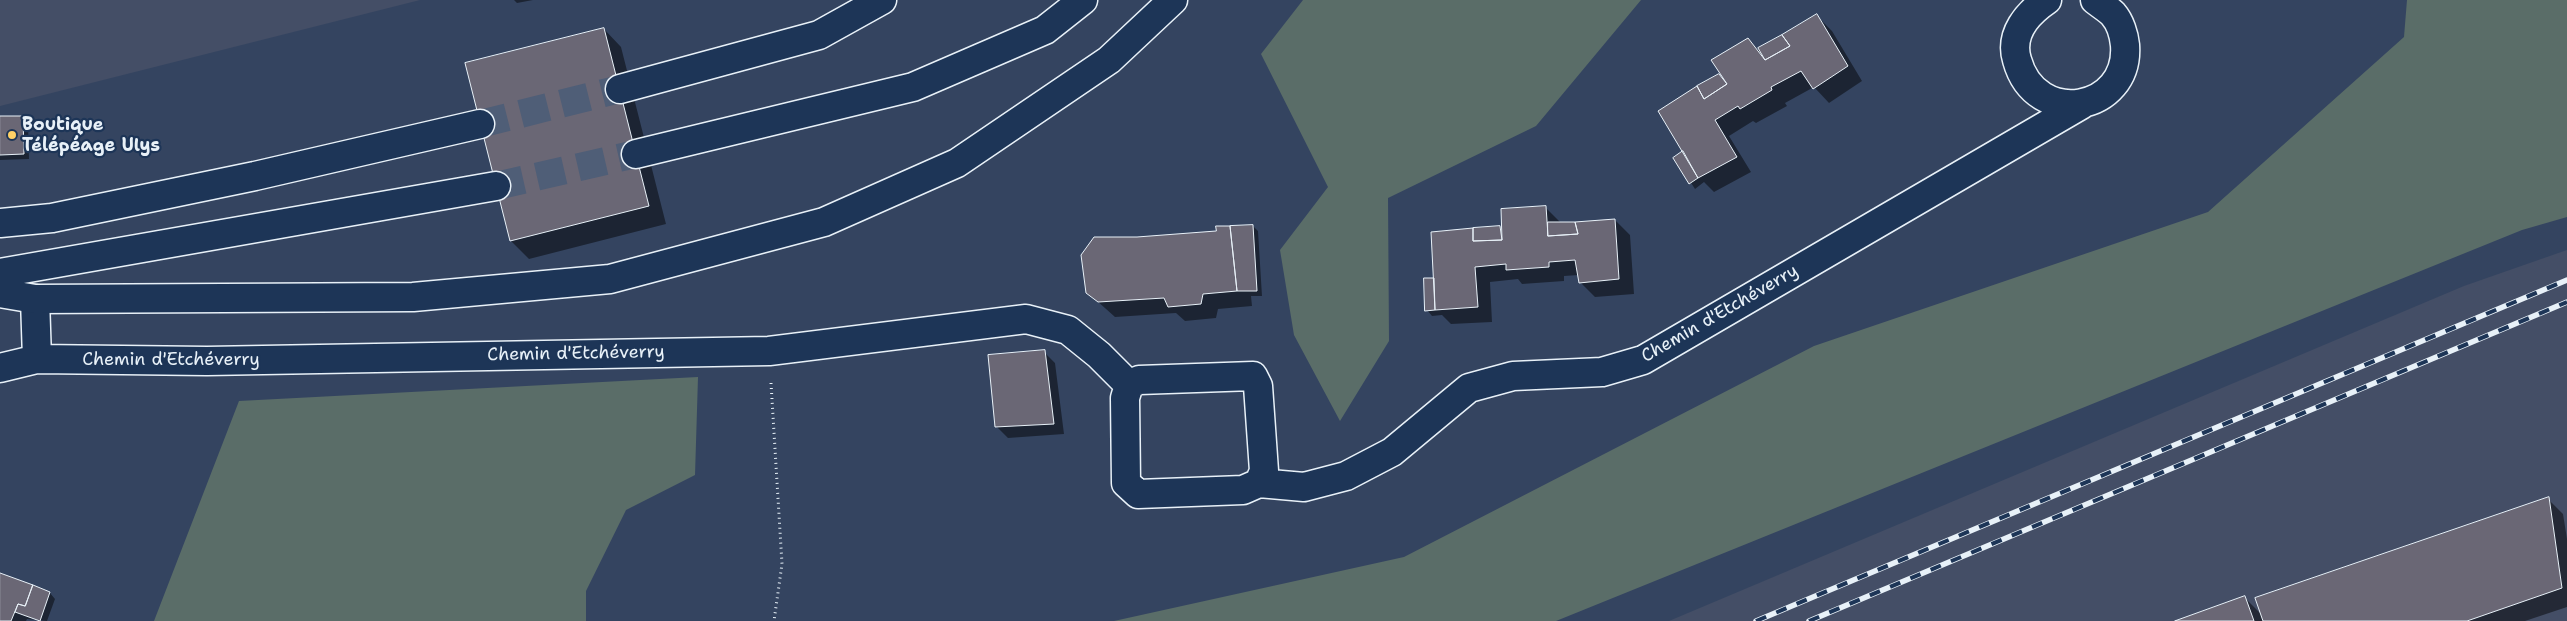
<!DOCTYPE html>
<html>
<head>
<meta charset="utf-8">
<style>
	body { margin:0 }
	canvas { display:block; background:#344460 }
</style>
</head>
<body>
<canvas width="2567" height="621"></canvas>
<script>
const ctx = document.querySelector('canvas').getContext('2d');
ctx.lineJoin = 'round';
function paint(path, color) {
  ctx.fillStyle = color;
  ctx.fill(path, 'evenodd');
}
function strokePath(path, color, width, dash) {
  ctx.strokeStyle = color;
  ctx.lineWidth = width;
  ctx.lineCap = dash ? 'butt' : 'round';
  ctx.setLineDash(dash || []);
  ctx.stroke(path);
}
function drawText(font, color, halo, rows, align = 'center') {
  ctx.font = font + ' "Shantell Sans",sans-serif';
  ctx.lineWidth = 4.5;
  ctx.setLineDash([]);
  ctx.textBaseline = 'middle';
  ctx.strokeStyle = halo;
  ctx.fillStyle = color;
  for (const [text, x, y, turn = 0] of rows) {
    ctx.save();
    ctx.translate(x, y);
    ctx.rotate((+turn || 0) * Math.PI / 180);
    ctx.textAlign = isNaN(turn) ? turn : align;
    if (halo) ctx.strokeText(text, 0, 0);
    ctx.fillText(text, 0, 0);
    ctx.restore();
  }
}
paint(new Path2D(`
	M0,0H420L0,106Z
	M2567,250V621H1669L2464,286Z`), '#444e66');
paint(new Path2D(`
	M1303,0H1641L1536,126L1388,198L1389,341L1340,421L1294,335L1280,250L1328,187L1261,54Z
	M2407,0H2567V217L2522,230L1556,621H1114L1404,557L1814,346L2208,212L2404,37Z
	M698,377L695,475L626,510L586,591V621H154L239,401Z`), '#5a6d68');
paint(new Path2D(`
	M514,0H533L517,3Z
	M1817,16L1832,31L1862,81L1829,103L1814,87L1785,103L1787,106L1756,123L1753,121L1729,136L1751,172L1714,192L1704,182L1695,189L1675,158L1684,152L1748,40L1758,50Z
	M604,29L621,47L666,224L529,259L511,241L466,64Z
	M0,117H22L28,122L29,159L0,160Z
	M1545,207L1561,223L1615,220L1630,235L1634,294L1595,297L1580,282L1579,275L1564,276V281L1522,284L1518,279L1490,282L1492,322L1451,324L1442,315L1432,316L1427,310L1435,279L1500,228L1503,230Z
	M1253,226L1258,231L1262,296H1251L1252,306L1218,309L1216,318L1185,321L1176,313L1115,317L1087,292L1137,238L1217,232Z
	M1044,352L1055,363L1064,434L1008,438L997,427Z
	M2548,499L2563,514L2567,539V607L2525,621H2179L2245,598L2262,615Z
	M0,574L50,593L55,599L47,621L27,619L26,621H0Z`), '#0007');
const building = new Path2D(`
	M1817,14L1848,66L1813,89L1801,71L1771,87L1772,90L1740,109L1738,106L1715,120L1737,157L1698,178L1658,111L1697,86L1704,99L1727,84L1711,60L1748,38L1765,60L1790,46L1782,35Z
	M604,28L649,206L510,241L465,63Z
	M1782,35L1790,46L1765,60L1758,48Z
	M1719,74L1727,84L1704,99L1697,86Z
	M0,116H23L24,154L0,155Z
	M1683,151L1698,178L1689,184L1673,158Z
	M1546,206L1548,236L1578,234L1575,222L1615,219L1619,279L1579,283L1575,260L1549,262V267L1506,270V264L1475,267L1478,307L1435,310L1431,232L1473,228V241L1502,240L1501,209Z
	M1548,222H1575L1578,234L1548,236Z
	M1253,225L1257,291H1237L1230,226Z
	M1216,226H1230L1237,291L1203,294L1201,304L1168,307L1164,298L1098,302L1086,293L1081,255L1094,237H1137L1216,231Z
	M1500,226L1502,240L1473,241V228Z
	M1424,278H1434L1435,310L1425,311Z
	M1045,350L1054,424L995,427L988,355Z
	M2549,497L2562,588L2467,621H2263L2255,598Z
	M0,573L33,585L25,606L18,604L11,621H0Z
	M33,585L50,592L40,621L15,612L18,604L25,606Z
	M2245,596L2254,621H2175Z`);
paint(building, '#6a6775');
strokePath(building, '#e8f1f8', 1);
strokePath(new Path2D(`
	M480,124L620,89
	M496,186L636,154`), '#4f5e77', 28, [28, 14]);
const minor = new Path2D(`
	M2047,0C2028,13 2009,34 2017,60C2036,129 2130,112 2125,45C2124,35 2120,22 2113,14C2108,9 2100,4 2095,0
	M35,299L37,359
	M0,368L37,359L207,361L769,351L1026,319L1068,330L1099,355L1129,385
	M1253,376L1258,386L1264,471L1259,483L1243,490L1138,494L1126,483L1125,398L1129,385L1139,380Z
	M1259,483L1304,487L1346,476L1392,452L1469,388L1513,376L1602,372L1643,360L2081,105`);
const highway = new Path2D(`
	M620,89L819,35L882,0
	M636,154L913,87L1045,30L1083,0
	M0,223L52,218L255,176L480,124
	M0,273L496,186
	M0,293L35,299L413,297L610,279L824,222L957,163L1109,60L1173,0`);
strokePath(minor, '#e8f1f8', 31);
strokePath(highway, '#e8f1f8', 31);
strokePath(new Path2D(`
	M771,383L782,564L774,621`), '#e8f1f8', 3, [1, 4]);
strokePath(minor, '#1d3557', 28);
strokePath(highway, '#1d3557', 28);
const rail = new Path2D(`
	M1756,621L2567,280
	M1809,621L2567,302`);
strokePath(rail, '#e8f1f8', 5.5);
strokePath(rail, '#1d3557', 4, [11]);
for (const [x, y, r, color] of [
	[12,135,5,"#ffd166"]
]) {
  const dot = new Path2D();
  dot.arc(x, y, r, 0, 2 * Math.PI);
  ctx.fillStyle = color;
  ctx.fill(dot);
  strokePath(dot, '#1d3557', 2);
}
drawText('bold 18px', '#e8f1f8', '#1d3557', [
	["Boutique",22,125],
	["Télépéage Ulys",22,146]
], 'left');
drawText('18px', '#e8f1f8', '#1d3557', [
	["Chemin d'Etchéverry",1720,314,-30],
	["Chemin d'Etchéverry",576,354,-1],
	["Chemin d'Etchéverry",171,360]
]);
</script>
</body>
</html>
